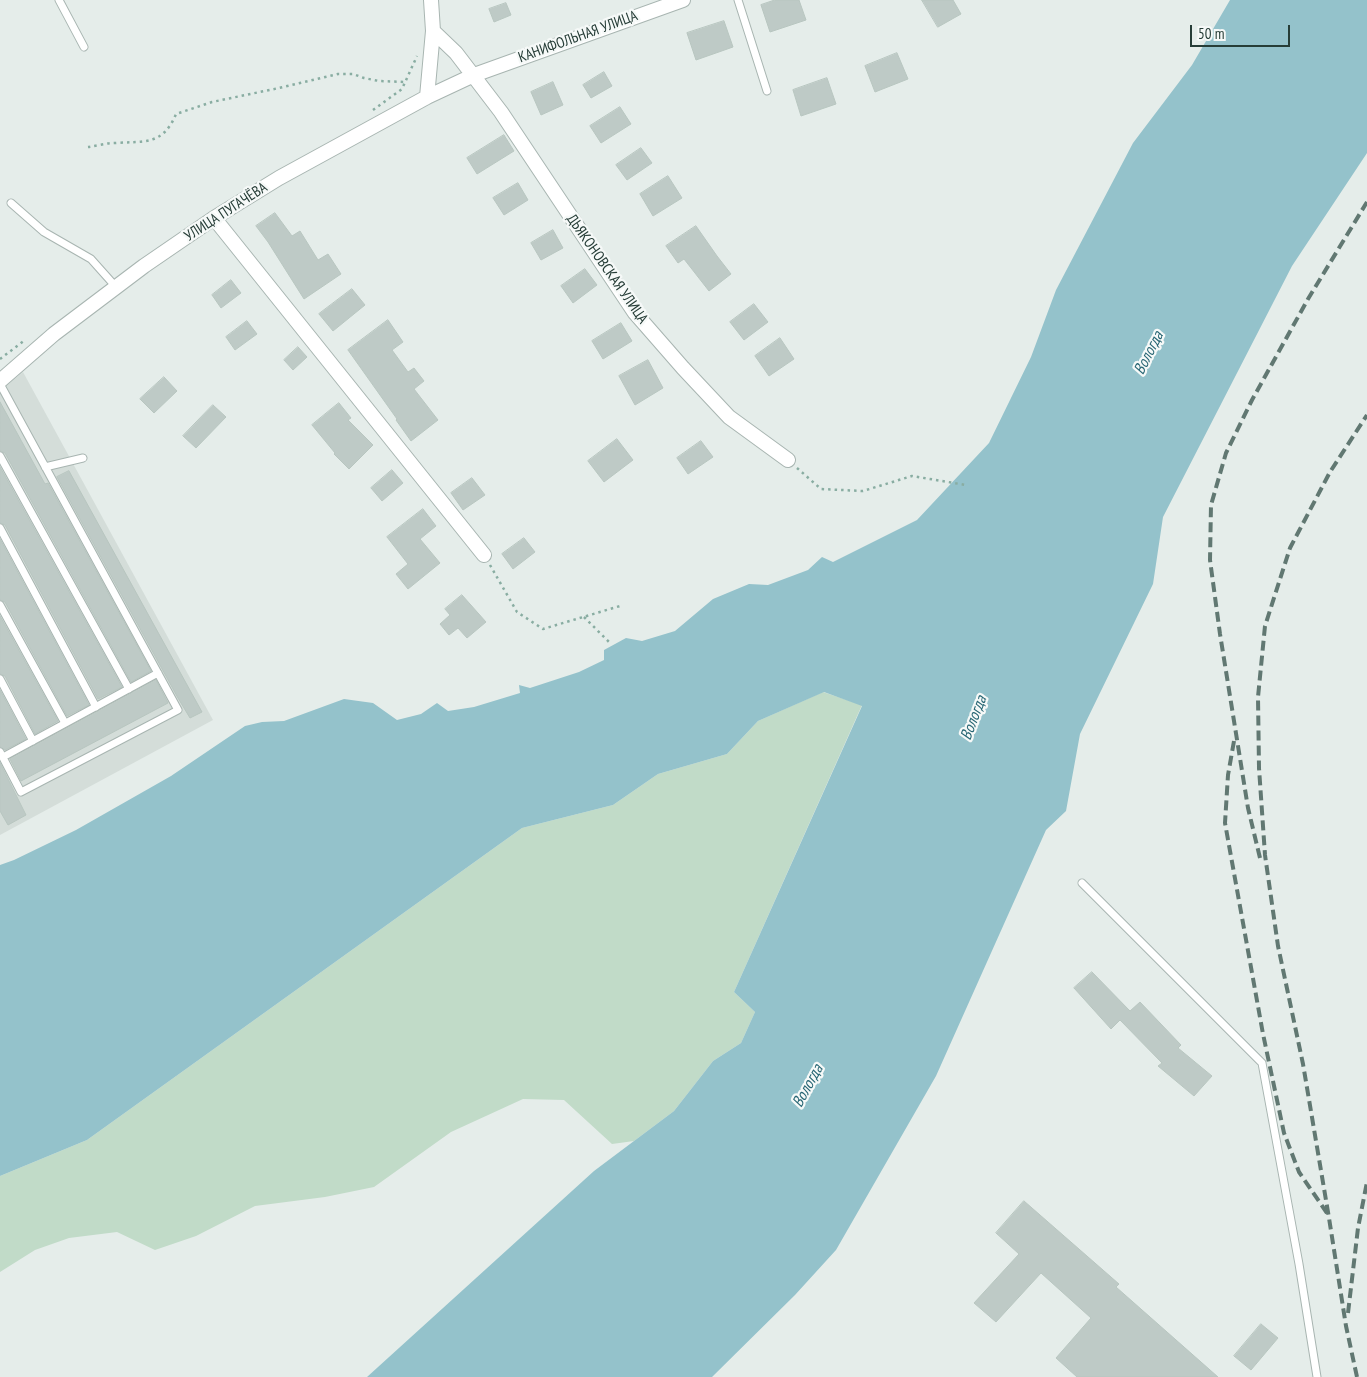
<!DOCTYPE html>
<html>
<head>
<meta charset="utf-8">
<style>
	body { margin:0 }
	#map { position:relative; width:1367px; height:1377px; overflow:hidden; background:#e5edea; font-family:"PT Sans Narrow",sans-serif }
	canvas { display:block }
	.scale { position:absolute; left:1190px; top:25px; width:100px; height:22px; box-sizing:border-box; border:2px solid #263d37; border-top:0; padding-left:6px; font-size:15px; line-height:18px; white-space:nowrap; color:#263d37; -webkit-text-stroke:4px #f6f9f8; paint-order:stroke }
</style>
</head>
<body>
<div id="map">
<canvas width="1367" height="1377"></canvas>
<div class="scale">50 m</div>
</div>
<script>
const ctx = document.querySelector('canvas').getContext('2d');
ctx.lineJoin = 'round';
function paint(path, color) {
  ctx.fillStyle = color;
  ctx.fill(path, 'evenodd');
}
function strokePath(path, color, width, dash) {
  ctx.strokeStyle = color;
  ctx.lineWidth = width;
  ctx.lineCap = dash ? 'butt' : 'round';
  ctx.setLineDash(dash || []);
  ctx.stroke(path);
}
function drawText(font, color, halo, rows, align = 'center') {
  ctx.font = font + ' "PT Sans Narrow",sans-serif';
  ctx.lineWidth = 4.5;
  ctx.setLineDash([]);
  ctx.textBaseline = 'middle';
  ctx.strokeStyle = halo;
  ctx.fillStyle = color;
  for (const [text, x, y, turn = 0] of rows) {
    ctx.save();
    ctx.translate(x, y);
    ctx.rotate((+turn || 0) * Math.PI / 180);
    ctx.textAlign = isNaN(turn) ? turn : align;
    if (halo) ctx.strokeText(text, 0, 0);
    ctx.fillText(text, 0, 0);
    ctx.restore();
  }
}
paint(new Path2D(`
	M23,372L213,720L0,835V391Z`), '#d4ddd9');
paint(new Path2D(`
	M823,692L862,705L734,992L755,1012L741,1043L713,1061L674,1111L634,1141L612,1144L564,1100L523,1099L451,1132L374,1187L325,1197L255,1206L196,1236L155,1250L117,1232L69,1238L35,1250L0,1272V1176L87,1140L522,828L613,805L658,774L727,754L758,721Z`), '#c1dbc8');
paint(new Path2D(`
	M1230,0H1367V153L1292,266L1163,517L1153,584L1080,734L1066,811L1046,830L936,1076L836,1250L795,1295L712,1377H367L594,1171L674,1111L713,1061L741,1043L755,1012L734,992L862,706L824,692L758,721L727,754L658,774L613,805L522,828L87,1140L0,1176V865L14,860L76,830L171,776L245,726L262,722L284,721L344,699L373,703L397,720L421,714L437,703L448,711L474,707L520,693L519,685L530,688L579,672L604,660V650L626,638L642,641L675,631L713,599L749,584L768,585L808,570L822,557L833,562L917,520L989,443L1031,357L1056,290L1133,143L1192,65Z`), '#94c2cb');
const building = new Path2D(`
	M775,0H799L806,20L770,32L761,5Z
	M922,0H953L961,14L938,27Z
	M506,3L511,15L494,22L489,9Z
	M724,21L733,47L696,60L687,33Z
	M897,53L908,79L875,92L865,66Z
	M604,72L612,86L591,98L583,85Z
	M827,78L836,104L801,116L793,90Z
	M553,82L563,105L541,115L531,92Z
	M620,107L631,124L601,143L590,126Z
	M504,135L514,151L477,174L467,158Z
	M641,148L652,163L627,180L616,165Z
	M668,176L682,198L653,216L640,194Z
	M518,183L528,200L504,215L493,198Z
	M275,213L292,236L300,231L318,260L328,254L341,274L304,299L268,242L256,226Z
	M696,226L717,256L731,274L709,291L684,259L678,263L666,246Z
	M553,230L563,248L541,260L531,243Z
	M585,269L597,285L573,303L561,286Z
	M231,280L241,293L221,308L212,295Z
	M352,289L365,305L333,331L319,314Z
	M754,304L768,322L744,340L730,322Z
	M388,320L403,342L392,350L408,372L414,368L424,381L414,389L438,420L411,441L396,420L397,419L348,350Z
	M247,321L257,334L235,350L226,337Z
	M621,323L632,341L603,359L592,341Z
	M780,338L794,359L769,376L755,356Z
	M298,347L307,357L293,370L284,360Z
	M648,360L663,388L635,405L619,376Z
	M164,377L177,391L154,413L140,399Z
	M0,402L45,484L48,483L151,671L131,682L5,453L0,451Z
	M339,403L351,418L348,420L373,445L349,469L334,454L335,453L312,425Z
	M213,405L226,417L196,448L183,436Z
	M617,439L633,460L604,482L588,461Z
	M701,441L713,457L688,474L677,458Z
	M0,467L122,687L98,699L5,525L0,523Z
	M392,470L403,483L382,501L371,488Z
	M69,471L202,712L190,718L178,698L57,477Z
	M472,478L485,495L463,510L451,493Z
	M423,509L436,526L420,539L440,563L408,589L396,574L408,564L387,537Z
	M524,538L535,552L513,569L502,554Z
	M0,539L89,705L67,716L5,602L0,600Z
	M462,595L486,622L467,638L458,628L449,635L440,624L450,615L445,609Z
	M0,616L58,721L35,734L5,676L0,674Z
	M156,680L168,703L21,781L10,759Z
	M0,690L26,739L5,750L0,747Z
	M0,763L26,815L8,825L0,811Z
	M1092,972L1130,1011L1140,1002L1181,1045L1178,1048L1212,1076L1194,1096L1158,1066L1162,1063L1120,1020L1111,1029L1074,988Z
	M1024,1201L1119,1284L1116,1287L1218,1377H1077L1056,1358L1091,1318L1041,1273L996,1322L974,1303L1019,1254L996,1233Z
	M1261,1324L1278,1338L1251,1370L1234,1356Z`);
paint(building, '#becac6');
strokePath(building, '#b8c6c0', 1);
const service = new Path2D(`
	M59,0L84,47
	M738,0L767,91
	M11,203L44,232L91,259L116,287
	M0,384L178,710L21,792L0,752
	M0,456L129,689
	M45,467L83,458
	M0,528L96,707
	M0,605L65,723
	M0,679L33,741
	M3,757L158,673
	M1082,883L1262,1063L1299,1264L1317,1377`);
const minor = new Path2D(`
	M433,31L456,53L501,112L635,313L683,368L729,417L788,460
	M427,97L433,31L431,0
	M214,218L484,555
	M0,381L54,334L144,266L214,218L279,178L427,97L474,75L683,0`);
strokePath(service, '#a8b5b1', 9);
strokePath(minor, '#a8b5b1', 16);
strokePath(new Path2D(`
	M373,110L402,89L417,56
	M88,147C96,146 106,143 115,143C143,141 163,146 176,114L212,102L279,88L338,74H353L364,78L379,81L406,82
	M0,359L25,340
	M797,468L821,489L863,491L912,476L966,485
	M490,565L517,612L543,629L620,606
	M584,617L610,643`), '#89ada2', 2.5, [2.5, 4]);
strokePath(service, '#fff', 7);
strokePath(minor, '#fff', 14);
strokePath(new Path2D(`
	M1234,741L1228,775L1225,823L1263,1034L1284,1133L1299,1172L1327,1213
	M1260,858L1248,808L1220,634L1210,560L1211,505L1226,453L1252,400L1308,299L1367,202
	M1348,1313L1358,1228L1367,1182
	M1357,1377L1346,1326L1329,1218L1303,1064L1278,946L1265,855L1259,768L1258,697L1265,626L1290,548L1330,472L1367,415`), '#617872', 4, [10, 5]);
drawText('15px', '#263d37', '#f6f9f8', [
	["КАНИФОЛЬНАЯ УЛИЦА",578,37,-20],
	["УЛИЦА ПУГАЧЁВА",226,212,-33],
	["ДЬЯКОНОВСКАЯ УЛИЦА",607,269,55]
]);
drawText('italic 16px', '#266573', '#f6f9f8', [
	["Вологда",1149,353,-63],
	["Вологда",974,718,-69],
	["Вологда",808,1086,-61]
]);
</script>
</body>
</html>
